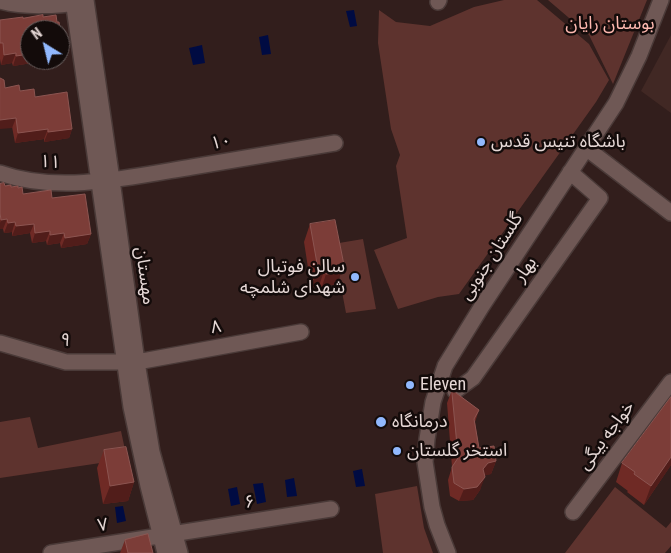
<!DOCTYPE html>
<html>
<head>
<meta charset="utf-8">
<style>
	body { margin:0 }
	#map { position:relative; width:671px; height:553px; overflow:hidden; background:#321e1c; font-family:"Roboto Condensed",sans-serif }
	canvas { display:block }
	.north { position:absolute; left:20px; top:20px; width:50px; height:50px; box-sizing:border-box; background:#130b0a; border:1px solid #675d5c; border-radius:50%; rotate:324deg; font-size:14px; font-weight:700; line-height:20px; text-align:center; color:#e6d8d6 }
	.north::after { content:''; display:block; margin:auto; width:18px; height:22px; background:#91b8fd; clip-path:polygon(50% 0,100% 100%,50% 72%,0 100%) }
</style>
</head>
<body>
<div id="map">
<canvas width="671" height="553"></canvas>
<div class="north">N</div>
</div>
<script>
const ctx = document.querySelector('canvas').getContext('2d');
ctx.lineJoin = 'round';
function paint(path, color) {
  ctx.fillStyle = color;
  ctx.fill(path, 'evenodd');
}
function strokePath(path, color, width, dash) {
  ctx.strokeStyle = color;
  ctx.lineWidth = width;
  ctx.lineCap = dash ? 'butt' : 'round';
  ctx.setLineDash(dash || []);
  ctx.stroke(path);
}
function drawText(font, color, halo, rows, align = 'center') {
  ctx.font = font + ' "Roboto Condensed","Noto Sans Arabic",sans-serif';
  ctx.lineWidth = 5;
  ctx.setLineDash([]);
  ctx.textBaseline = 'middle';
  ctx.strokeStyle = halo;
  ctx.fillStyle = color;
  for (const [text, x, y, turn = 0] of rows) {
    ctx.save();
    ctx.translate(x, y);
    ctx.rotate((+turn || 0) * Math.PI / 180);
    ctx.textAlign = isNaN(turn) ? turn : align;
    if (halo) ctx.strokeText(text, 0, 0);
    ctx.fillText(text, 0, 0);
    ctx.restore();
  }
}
paint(new Path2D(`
	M671,35V113L641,91Z`), '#412824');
paint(new Path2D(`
	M504,0H537L589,44L609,80L596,102L459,294L438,297L398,309L374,250L407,238L396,166L400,155L391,129L378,43L379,10L396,22L430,26L474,7Z
	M548,0H647L613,84L589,35Z
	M363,239L376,309L346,313L333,244Z
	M30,417L38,448L121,431L127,459L0,478V422Z
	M417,486L424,528L433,553H383L375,494Z
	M615,487L666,528L671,522V546L665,553H565Z`), '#5e332e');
paint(new Path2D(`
	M354,10L357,26L350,27L346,11Z
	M268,35L271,54L262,55L259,37Z
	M202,45L205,63L193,65L189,48Z
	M362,469L365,486L356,487L353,471Z
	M294,478L297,496L287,497L285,480Z
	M263,483L266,502L257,504L253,484Z
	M237,487L240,504L231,506L228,489Z
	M123,506L126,521L117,523L115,507Z`), '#000b42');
const minor = new Path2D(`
	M73,0L131,407L148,486L165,553
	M86,0L112,180L137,362L152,452L180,553
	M0,1C24,8 58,6 83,2
	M438,2L439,0
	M586,148L671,213
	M0,173C59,194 132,177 192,167C240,159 288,151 335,143
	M0,343L66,362H137L301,332
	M455,391L473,378L600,198L570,172
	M573,512L671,382
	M51,553L331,509
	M448,553L437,525L432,507L425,462L427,439L433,402L445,366L482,306L616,103L639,56L661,0`);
strokePath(minor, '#4a3a38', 18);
strokePath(minor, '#6f5855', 15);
paint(new Path2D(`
	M43,17L57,22L64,53L60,63L33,67L32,63L13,66L12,63L1,65L0,59V20ZM30,30L60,60H30Z
	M5,88L20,91L35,97L72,129L69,138L44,142V139L15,143Z
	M0,184L5,186L18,188L23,194L52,198L91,234L87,244L61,248L60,243L47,245L46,241L32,243L30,233L12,236V232L4,233L3,229H0Z
	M310,224L337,284L331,285L329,291L320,293L319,286L311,287L304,242Z
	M452,390L479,410L475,422L479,448L496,461L491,474L484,475L480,490L473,500L459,501L450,496L448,480L452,467L447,403Z
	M671,397V465L644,505L627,492L628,491L616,482L622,463Z
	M104,450L134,482L128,501L103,504L97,468Z
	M125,540L153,553H120Z`), '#6f2a25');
paint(new Path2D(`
	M16,53L12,63L1,65L4,55Z
	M64,53L60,63L33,67L36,60H60V54Z
	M30,54V60H33L32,63L13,66L16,56Z
	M16,118L12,128L0,129V120Z
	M48,129L44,139L15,143L18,133Z
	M72,129L69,138L44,142L48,132Z
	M7,219L3,229H0V223L1,220Z
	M15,222L12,232L4,233L8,223Z
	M34,224L30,233L12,236L16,226Z
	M50,231L46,241L32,243L35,233Z
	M64,233L60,243L47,245L50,235Z
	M91,234L87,244L61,248L65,238Z
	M344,265L337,284L331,285L329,291L320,293L326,274L334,267Z
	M325,268L319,286L311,287L318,269Z
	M671,457V465L644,505L651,486Z
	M496,461L491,474L483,476V469L488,463Z
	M485,477L480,490L473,500L459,501L464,489Z
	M134,482L128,501L103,504L110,486Z`), '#511d1a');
const building = new Path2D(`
	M43,15V17L56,15L57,22H59L64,53L60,54V30H30V54L16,56V53L4,55L3,43H0V20L23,17V18Z
	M0,78L4,80L5,88L19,85L20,91L34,89L35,97L67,92L72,129L48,132V129L18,133L16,118L0,120Z
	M4,183L5,186L11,185V187L18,186V188L22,187L23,194L51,190L52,198L85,194L91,234L65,238L64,233L50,235V231L35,233L34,224L16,226L15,222L8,223L7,219L1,220L0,213V184Z
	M335,220L344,265L334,267L335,273L326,274L325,268L318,269L310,224Z
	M452,390L479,410L474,419L479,448L494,446L496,461L488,463L483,469L485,477L477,487L464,489L454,483L452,467L458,458Z
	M671,397V457L651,486L634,474L635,472L622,463Z
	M126,447L134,482L110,486L104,450Z
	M148,534L153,553H128L125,540Z`);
paint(building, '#7c3d38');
strokePath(building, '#8c5551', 1);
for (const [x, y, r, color] of [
	[481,142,5,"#91b8fd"],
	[355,277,5,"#91b8fd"],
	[410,385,5,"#91b8fd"],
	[381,422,6,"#91b8fd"],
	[397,451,5,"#91b8fd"]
]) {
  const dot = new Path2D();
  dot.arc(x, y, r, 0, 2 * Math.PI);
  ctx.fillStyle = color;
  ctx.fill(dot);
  strokePath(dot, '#130b0a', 2);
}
drawText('18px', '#feb9b0', '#130b0a', [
	["بوستان رایان",610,24]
]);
drawText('18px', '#e6d8d6', '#130b0a', [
	["باشگاه تنیس قدس",491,142],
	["سالن فوتبال",345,267,"right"],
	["شهدای شلمچه",345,288,"right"],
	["Eleven",420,385],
	["درمانگاه",392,422],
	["استخر گلستان",407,451]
], 'left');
drawText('18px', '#e6d8d6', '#130b0a', [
	["۱۰",221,143,-10],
	["۱۱",50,163,4],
	["گلستان جنوبی",492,257,-57],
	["بهار",526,270,-55],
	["مهستان",144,276,82],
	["۸",216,328,-10],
	["۹",65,341,10],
	["خواجه بیگی",607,436,-53],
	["۶",250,503,-9],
	["۷",103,526,-9]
]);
</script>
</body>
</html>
